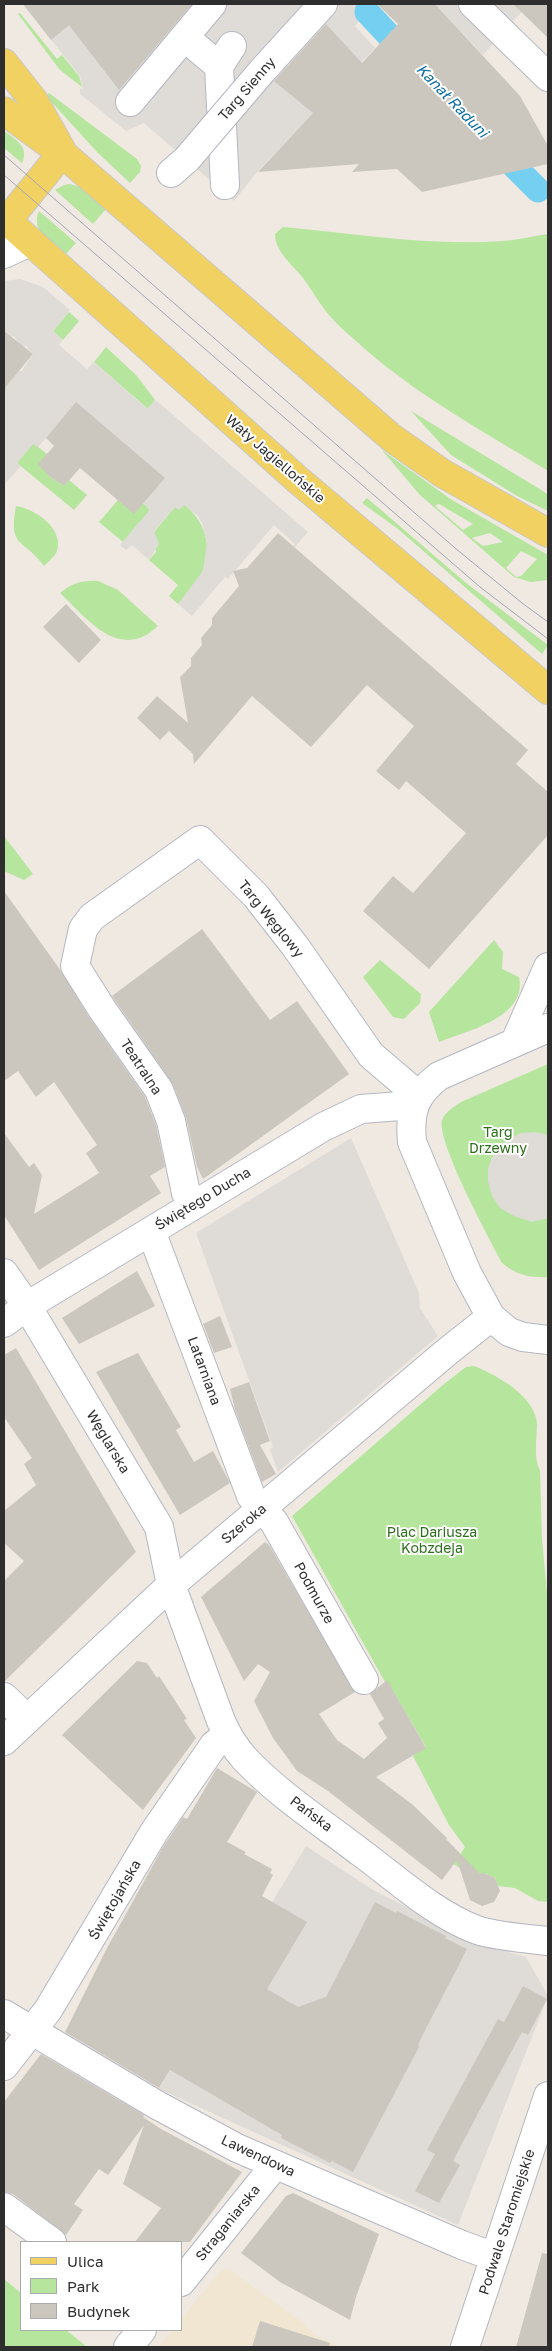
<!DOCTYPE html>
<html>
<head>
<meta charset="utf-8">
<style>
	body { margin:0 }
	#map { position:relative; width:552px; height:2351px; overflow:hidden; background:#efe9e1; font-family:"Golos Text",sans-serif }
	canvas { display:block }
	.frame { position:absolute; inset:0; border:5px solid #2e2e2e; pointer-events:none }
	.legend { position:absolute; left:20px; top:2241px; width:162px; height:90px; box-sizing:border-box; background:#fff; border:1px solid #ababab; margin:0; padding:6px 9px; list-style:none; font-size:15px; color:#2e2e2e }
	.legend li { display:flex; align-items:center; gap:10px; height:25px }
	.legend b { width:25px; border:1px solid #ababab }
</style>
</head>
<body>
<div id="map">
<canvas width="552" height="2351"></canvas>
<div class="frame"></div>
<ul class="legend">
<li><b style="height:6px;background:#f2d163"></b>Ulica</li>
<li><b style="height:14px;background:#b6e59e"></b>Park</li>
<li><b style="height:14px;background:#cbc7bf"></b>Budynek</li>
</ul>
</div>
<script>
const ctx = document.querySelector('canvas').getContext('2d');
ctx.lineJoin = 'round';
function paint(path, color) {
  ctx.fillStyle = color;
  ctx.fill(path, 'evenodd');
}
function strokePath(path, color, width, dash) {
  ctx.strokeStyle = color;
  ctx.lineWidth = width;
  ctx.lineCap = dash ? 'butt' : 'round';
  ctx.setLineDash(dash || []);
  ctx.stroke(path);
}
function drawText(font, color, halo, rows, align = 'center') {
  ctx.font = font + ' "Golos Text",sans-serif';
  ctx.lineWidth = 4;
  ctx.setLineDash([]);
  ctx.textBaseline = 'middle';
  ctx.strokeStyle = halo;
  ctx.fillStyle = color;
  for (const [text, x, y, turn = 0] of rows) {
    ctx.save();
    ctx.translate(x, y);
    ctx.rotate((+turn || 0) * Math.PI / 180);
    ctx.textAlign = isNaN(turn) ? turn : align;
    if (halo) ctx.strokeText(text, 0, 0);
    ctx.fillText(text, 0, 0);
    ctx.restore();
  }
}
paint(new Path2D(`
	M229,2269L302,2322L315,2335L341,2347H158L173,2330H181V2319L218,2274L223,2270Z`), '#f0e6d1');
paint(new Path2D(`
	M20,13L57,59L62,55L79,76L82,87L60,70L18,14Z
	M49,93L137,159L141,166L140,172L130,183L98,153L46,96Z
	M4,131C15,139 30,147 22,163L4,148Z
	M70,184L80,187L106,209L93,224L55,190L64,185Z
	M39,211L76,243L64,256C51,243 30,231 39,211Z
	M283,227C356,234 430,246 503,241C518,240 533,236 548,234V471C485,432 421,398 365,349C353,338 340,328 329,315C319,303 312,290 303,278C293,265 275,252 275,234Z
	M69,312L79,321L63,340L53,331Z
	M106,347L137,376L155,400L148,409L94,362Z
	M411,411L543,491L548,495V511L517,496L451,455Z
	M33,443L47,454L49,476L64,486L69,480L87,495L74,510L17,463Z
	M382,450L452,500L548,555V580L531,582L514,577L419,494ZM439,504L473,524L463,530L436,507V505ZM490,533L503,542L483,546L472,538ZM521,551L537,559L521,576L516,577L506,568Z
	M367,498L466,583L548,645L542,654L398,529L362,503Z
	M118,500L143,503L150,510L123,542L99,522Z
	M184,504C204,521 213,544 203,570C198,582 186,594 178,604L169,596L178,585L149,560L156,552L154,532L175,507Z
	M16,506C35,509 64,528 57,551C55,556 49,561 44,566C24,538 8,549 16,506Z
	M98,581L118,590L158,626C153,630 148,635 142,637C109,651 81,612 60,593C72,583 83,580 98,581Z
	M4,836L33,874L24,880L4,871Z
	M494,940L503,952L502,969L519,977C528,1017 467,1031 439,1042L429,1012Z
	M380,960L421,994L420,1003L404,1019L393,1017L363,977Z
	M548,1064V1277C529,1278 517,1275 502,1263C490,1240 436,1141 442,1120C446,1111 454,1107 461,1102Z
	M474,1366C497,1375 536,1397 537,1424C537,1439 533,1457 540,1471L542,1539L548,1604V1902L538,1901L515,1888L498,1886L495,1878L484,1873L472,1877L454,1864L465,1847L449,1825L413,1756L426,1747L387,1681L385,1682L292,1516L444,1384L466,1367Z
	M4,2279L21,2293V2330H66L87,2347H4Z`), '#b6e59e');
paint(new Path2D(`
	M23,4H52L69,25L86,12L82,4H374L355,26L375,48L257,172L234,201L144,123L126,131L80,94V88L83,90L80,76Z
	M435,4H520L525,8L483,55Z
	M20,279L43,287L70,310L53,331L63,340L59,345L87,369L94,362L147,409L155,400L164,407L308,532L295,547L293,546L295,544L274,525L228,579L225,577L192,616L178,604L203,571L207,543L202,523L197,515L184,505L179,510L175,507L154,531L159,544L149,560L132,545L126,550L120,545L150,510L143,503L77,403L38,447L33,444L17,463L21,466L4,485V383L7,385L19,371H22L33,354L26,346H22L18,343L14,336L10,337L4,331V281Z
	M535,1132L548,1135V1218L532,1222L514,1216L500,1208L492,1196L488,1181V1169L492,1157L500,1146L508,1139L521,1133Z
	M351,1138L419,1293L420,1308L438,1336L278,1472L270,1449L273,1447L196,1233Z
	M306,1846L373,1890L483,1945L526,1957L548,1996L458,2225L159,2089Z`), '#dfdcd8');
strokePath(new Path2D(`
	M367,12L411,59
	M494,146L538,190`), '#75cff0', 25);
paint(new Path2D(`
	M23,4H192L119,90L69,25L51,40Z
	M377,4H435L520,96L548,146V164L422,192L397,169L352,172L359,164L258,172L313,113L274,81L326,24L362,63L398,24Z
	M513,4H548V38Z
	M4,331L33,354L4,389Z
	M76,402L165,478L134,514L80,468L64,486L49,476L38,464L54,446L46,438Z
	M278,533L528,750L516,764L548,792V835L429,969L363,911L393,876L413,893L466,833L406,781L399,790L376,771L414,726L392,707L367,685L311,747L252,696L194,764L193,754L169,731L160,740L137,718L157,696L188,723L180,677L191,666V658L202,645L201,638L212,625V618L239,586L233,571L247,568Z
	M66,604L101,640L79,663L43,627Z
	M4,891L61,971L89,1017L145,1097L156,1125L165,1167L150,1176L161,1193L39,1270L4,1215V1133L29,1167L34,1163L42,1175L34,1214L99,1173L86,1153L97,1145L54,1082L36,1097L18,1071L4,1081Z
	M202,929L270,1020L297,1001L349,1074L203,1179L197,1167L186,1118L173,1084L112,996Z
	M137,1271L155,1306L79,1344L62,1318Z
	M220,1316L232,1347L214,1353L203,1324Z
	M16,1348L136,1552L4,1682V1581L24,1561L4,1543V1511L36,1485L24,1464L32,1458L4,1417V1355Z
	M138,1353L181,1427L176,1430L194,1462L213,1451L230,1483L180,1515L96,1372Z
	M249,1382L270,1441L260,1445L276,1474L262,1482L235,1410L230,1389Z
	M265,1542L269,1545L355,1692L319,1714L337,1740L364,1759L387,1738L378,1723L384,1719L370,1694L387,1680L426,1748L376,1777L413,1805L447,1838L446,1839L480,1874L484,1873L495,1878L500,1891L494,1902L482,1906L470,1900L457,1860L442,1880L328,1791L297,1771L273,1738L254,1701L270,1672L258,1664L244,1681L201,1597Z
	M137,1661L147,1663L157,1678L159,1676L187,1719L184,1720L196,1738L143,1810L62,1735Z
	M217,1768L257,1792L227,1842L246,1852L244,1854L272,1869L270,1873L273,1875L262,1896L307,1922L267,1989L298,2007L326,1997L375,1902L396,1913L397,1911L446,1936L445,1938L467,1949L418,2044L419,2047L353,2172L332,2161L330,2163L281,2138L282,2135L170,2070L159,2088L65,2032L107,1948L163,1847L183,1817L187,1819Z
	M523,1986L547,1999L528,2035L522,2032L483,2104L453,2161L460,2165L439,2203L415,2191L435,2154L427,2150L498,2019L504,2022Z
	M41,2054L144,2115L143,2117L161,2129L242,2172L190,2242H135L161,2208L123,2184L144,2125L108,2175L99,2169L74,2204L83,2210L66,2235L13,2194L4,2192V2102Z
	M293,2193L379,2234L356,2297L350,2320L280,2282L241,2253L286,2196Z
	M542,2253L548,2254V2347H516Z
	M260,2321L330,2343L329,2347H252Z`), '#cbc7bf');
const minor = new Path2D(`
	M473,4L548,77
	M190,42L219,66L225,185
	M219,66L232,46
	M262,71L323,4
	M130,102L212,4
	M171,173L187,159
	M4,254L30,242
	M548,1028L439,1076C415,1094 409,1111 412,1142L467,1273L491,1317L509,1332L523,1337L548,1340
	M515,1042L548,967
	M191,1207L186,1193L171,1121L159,1090L102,1009L75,966L83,929L92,917L200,840L256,896L295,946L371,1055L419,1096
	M151,1231L251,1496L274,1522L364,1680
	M4,1273L27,1306L159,1527L171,1585L221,1721C227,1735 235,1748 245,1759C279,1795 321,1822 360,1852C397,1879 434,1914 477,1930C494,1936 529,1939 548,1941
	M4,1323L27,1306L323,1127L361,1109L414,1105
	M4,1697L26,1718
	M4,1741L171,1585L448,1351L491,1317
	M4,2014L157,2105L237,2148L462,2245L495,2257
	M4,2066L48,2010L154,1832L214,1745L227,1735
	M4,2207L52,2242
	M181,2282L275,2165
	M128,2347L142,2330
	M465,2347L548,2096`);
const major = new Path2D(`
	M4,63L34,101L61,149
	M4,111L62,153L392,438L442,473L548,533
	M4,218L298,480L548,690
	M7,221L62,153`);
strokePath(minor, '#b4b7c1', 30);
strokePath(major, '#c9c9c9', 30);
strokePath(minor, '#fff', 28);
strokePath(major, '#f2d163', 28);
strokePath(new Path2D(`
	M4,155L455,548L522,603L548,622
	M4,175L480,587L548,639`), '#a3a6b8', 1);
const minorBridge = new Path2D(`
	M187,159L262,71`);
strokePath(minorBridge, '#b4b7c1', 30, []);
strokePath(minorBridge, '#fff', 28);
drawText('14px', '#2e2e2e', '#fff', [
	["Targ Sienny",247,89,-49],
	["Wały Jagiellońskie",275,459,41],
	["Targ Węglowy",271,919,51],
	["Teatralna",141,1067,57],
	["Świętego Ducha",203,1199,-31],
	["Latarniana",204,1371,70],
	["Węglarska",108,1442,59],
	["Szeroka",244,1524,-40],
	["Podmurze",314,1593,61],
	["Pańska",311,1814,37],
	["Świętojańska",115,1900,-60],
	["Lawendowa",258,2156,25],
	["Podwale Staromiejskie",507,2222,-72],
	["Straganiarska",228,2223,-51]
]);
drawText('14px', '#2c6e1b', '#fff', [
	["Targ",498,1133],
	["Drzewny",498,1149],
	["Plac Dariusza",432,1533],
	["Kobzdeja",432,1549]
]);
drawText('italic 15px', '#0d6fa3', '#fff', [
	["Kanał Raduni",452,101,46]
]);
</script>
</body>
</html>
